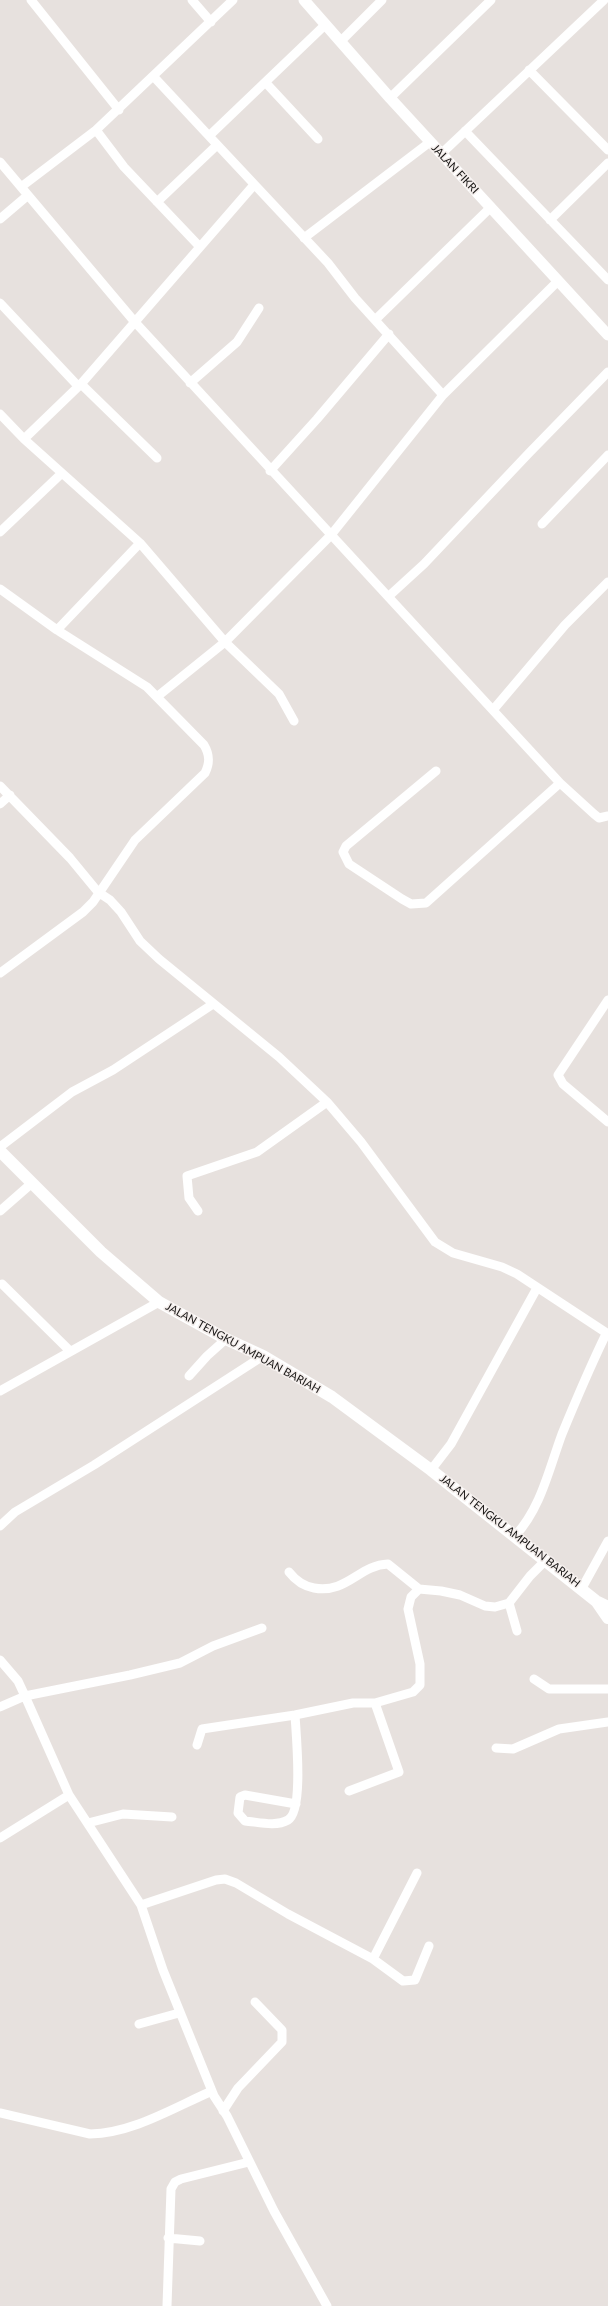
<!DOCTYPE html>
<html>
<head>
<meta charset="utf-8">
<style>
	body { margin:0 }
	canvas { display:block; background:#e7e1de }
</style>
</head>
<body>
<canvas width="608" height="2306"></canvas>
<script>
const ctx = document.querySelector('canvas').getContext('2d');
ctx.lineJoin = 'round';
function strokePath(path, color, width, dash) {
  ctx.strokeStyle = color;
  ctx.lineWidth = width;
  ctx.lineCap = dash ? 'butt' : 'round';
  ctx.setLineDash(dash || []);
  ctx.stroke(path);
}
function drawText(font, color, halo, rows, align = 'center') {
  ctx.font = font + ' Lato,sans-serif';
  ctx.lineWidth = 3;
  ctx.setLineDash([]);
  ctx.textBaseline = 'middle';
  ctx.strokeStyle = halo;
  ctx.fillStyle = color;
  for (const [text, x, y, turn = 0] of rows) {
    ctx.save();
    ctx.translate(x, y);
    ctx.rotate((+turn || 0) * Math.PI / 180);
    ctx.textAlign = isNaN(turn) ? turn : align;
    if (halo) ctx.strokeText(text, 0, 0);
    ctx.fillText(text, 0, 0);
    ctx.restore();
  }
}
strokePath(new Path2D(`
	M31,0L119,110
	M192,0L211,22
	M326,24L209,136L328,263L355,298L443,395
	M341,41L382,0
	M529,70L608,150
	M154,77L209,136
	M266,83L318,139
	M390,98L491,0
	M96,130L124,167L200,247
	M465,131L608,280
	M441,154L604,0
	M0,162L134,321L560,783L594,814L599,818L608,816
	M21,187L96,130L233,0
	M157,202L216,146
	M0,219L27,196
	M550,220L608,163
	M304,238L430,142
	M0,303L78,386
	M375,320L491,207
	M190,383L237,342L259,308
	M81,384L157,458
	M0,414L24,439L140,543L225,642L279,694L294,721
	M24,439L81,384L253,186
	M270,471L317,419L389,334
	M542,524L608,455
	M0,532L62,473
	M0,589L57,630L147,687L204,745C210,755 210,763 205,773L135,840L93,902L83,912L0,973
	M389,596L424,564L529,453L608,372
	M57,630L140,543
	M158,696L225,642L331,535L443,395L558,281
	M493,710L565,625L608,582
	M436,771L346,846L343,852L349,864L402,899L411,904L426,903L560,783
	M0,786L70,858L98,892L110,900L121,912L140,941L159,959L279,1057L327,1102L361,1142L435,1242L453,1253L502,1267L517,1274L608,1334
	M0,804L10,795
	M608,1000L558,1075L563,1084L608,1122
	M0,1147L72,1092L113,1070L213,1004
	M0,1211L32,1183
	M198,1211L189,1198L187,1176L257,1152L327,1102
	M2,1284L69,1350
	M189,1376L207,1356L226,1339
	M0,1391L159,1302
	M431,1470L451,1444L537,1288
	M0,1526L15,1512L94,1465L263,1356
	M515,1536C541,1508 549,1469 562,1434C576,1400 590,1367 606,1334
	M289,1572C296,1581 303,1586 314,1588C347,1594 359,1565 388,1564L419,1589L441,1591L460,1595L485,1606L495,1607L509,1603L530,1576L546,1560
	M582,1588L608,1541
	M509,1603L517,1631
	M0,1660L18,1681L25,1696L69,1795L141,1905L163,1970L214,2096L227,2116L274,2211L327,2306
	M534,1679L549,1689H608
	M0,1707L25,1696L130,1675L180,1663L213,1646L262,1628
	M295,1715C296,1734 304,1811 288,1820C276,1827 258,1822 245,1821L238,1813L240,1797L245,1795L296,1804
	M197,1745L202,1729L295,1715L353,1703H375L413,1692L420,1685V1664L408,1609L411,1597L419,1589
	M496,1748L513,1749L559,1729L608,1722
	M349,1791L399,1772L375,1703
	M88,1823L123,1814L172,1817
	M0,1838L69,1795
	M141,1905L216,1880L225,1879L236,1883L288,1914L373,1959L403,1981L415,1980L429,1946
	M373,1959L417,1873
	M139,2024L179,2013
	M223,2111L238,2088L282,2042V2030L255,2002
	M0,2113L90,2134C133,2133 173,2108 212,2091
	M168,2238L200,2241
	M167,2306L171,2189L175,2182L181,2179L249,2162`), '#fff', 9);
strokePath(new Path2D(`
	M304,0L390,98L608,335`), '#fff', 11);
strokePath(new Path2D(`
	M0,1151L101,1252L159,1302L226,1339L263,1356L332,1397L431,1470L596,1601L608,1607
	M597,1602L608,1618`), '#fff', 12);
drawText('11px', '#161413', '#f4eeec', [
	["JALAN FIKRI",455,169,47],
	["JALAN TENGKU AMPUAN BARIAH",243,1348,29],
	["JALAN TENGKU AMPUAN BARIAH",510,1531,38]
]);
</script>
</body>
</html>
